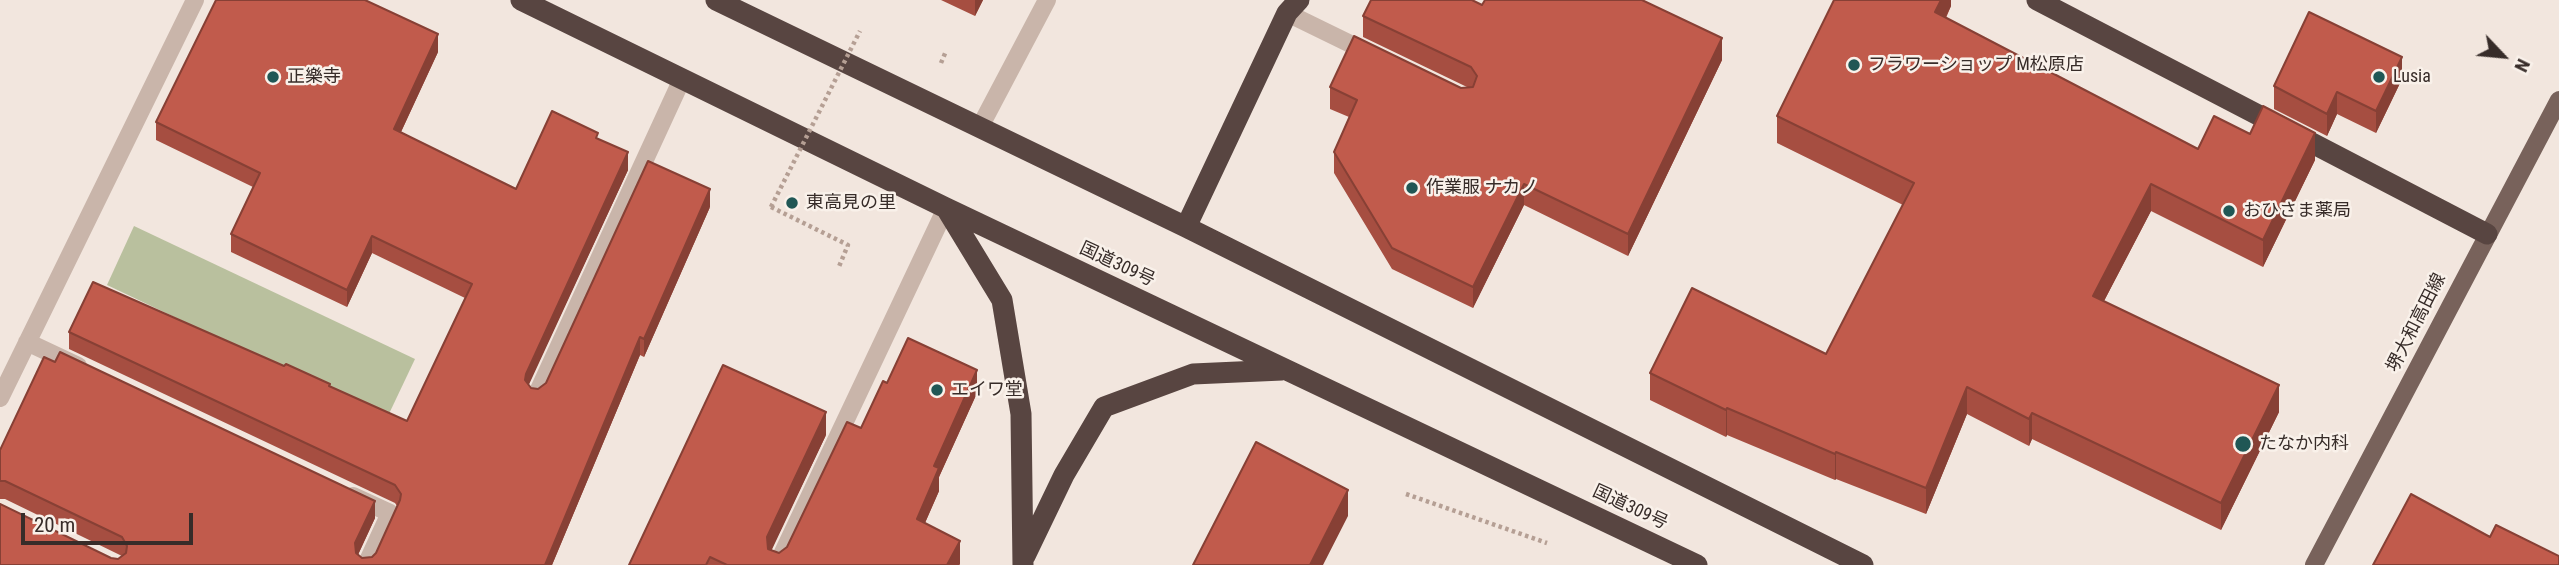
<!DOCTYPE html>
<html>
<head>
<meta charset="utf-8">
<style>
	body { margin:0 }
	#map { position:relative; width:2559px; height:565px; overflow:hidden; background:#f2e6de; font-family:"Roboto Condensed",sans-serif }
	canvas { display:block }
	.north { position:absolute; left:2468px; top:21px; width:70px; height:70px; -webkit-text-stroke:5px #f9f1ea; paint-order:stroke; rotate:116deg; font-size:19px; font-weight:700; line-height:28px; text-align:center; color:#372c29 }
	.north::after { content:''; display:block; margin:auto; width:24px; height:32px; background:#372c29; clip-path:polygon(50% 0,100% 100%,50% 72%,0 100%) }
	.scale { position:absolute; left:21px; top:513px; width:172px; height:32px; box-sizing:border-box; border:4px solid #372c29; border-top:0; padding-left:9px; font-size:21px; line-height:24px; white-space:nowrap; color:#372c29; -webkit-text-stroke:5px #f9f1ea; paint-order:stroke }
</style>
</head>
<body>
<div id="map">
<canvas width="2559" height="565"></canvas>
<div class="north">N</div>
<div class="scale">20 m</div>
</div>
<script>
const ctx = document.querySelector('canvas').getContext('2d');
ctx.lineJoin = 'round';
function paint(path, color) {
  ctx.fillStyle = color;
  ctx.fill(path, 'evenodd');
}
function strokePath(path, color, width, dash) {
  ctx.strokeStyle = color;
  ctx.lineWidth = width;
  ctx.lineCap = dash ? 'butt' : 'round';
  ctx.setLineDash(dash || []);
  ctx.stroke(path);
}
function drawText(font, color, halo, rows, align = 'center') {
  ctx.font = font + ' "Roboto Condensed","Noto Sans JP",sans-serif';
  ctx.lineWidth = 5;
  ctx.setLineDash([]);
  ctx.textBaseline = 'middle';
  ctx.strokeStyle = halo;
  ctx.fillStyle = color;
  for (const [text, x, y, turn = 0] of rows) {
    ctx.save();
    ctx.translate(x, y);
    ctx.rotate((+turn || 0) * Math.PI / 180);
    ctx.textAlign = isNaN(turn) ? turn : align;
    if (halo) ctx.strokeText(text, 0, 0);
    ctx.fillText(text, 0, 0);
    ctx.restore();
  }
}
paint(new Path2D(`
	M134,226L415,359L387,418L107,285Z`), '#b9c09e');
strokePath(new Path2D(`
	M941,63L946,51
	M771,207L848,245L838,269
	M1406,494L1547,543`), '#b59f94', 4.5, [3.5, 3.5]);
strokePath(new Path2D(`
	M1287,13L1371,54
	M980,127L1047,0
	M27,342L78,366
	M536,396L682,79
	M0,398L195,0
	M353,496L390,513L366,565
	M777,565L946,208`), '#c9b5aa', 18);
strokePath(new Path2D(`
	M2314,565L2559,100`), '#78625b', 18);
strokePath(new Path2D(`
	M521,0L946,208L1697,565
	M716,0L1186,227L1863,565
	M2037,0L2487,234
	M946,208L1002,300L1021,414L1023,565
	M1186,227L1287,13L1299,0
	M1025,556L1064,475L1104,407L1193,374L1282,370`), '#584541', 21);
strokePath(new Path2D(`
	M771,207L860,31`), '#b59f94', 4.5, [3.5, 3.5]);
paint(new Path2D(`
	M941,0H983L975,16Z
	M1951,0V6L1946,18L2198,149L2250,134L2315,160L2263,267L2151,211L2104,301L2279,412L2221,530L2032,439L2029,446L1967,414L1926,514L1836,479L1835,480L1727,435L1726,437L1650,400V373L1826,354L1903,205L1777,143V116Z
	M1363,16L1722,60L1628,256L1524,205L1473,308L1392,269L1334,173V152L1349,117L1330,109V87H1467L1363,37Z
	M438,52L401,132L516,189L598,139L628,170L528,385L531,388L538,389L546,383L710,207L644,357L640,355L552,565H0L111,558L118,559L122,556L5,499H0V450L375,518L358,555L362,558L372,557L376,553L397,506L395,503L69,349V332L330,386L407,421L465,298L372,253L347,307L231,252V234L253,187L156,140V122Z
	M2402,79L2376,133L2337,114L2327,136L2274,109V86Z
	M977,393L939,477V491L925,523L960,564L959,565H629L826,435L771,550L779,553L787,547L861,428Z`), '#a64e41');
paint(new Path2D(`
	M975,0H983L975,16Z
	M1941,0H1951V6L1935,39V12Z
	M438,34V52L394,147V129Z
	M1722,38V60L1628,256V234Z
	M2402,57V79L2376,133V111Z
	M2337,92V114L2327,136V114Z
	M2315,133V160L2263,267V240Z
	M628,152V170L526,391V374Z
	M1524,184V205L1473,308V287Z
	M2151,184V211L2093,322V296Z
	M710,189V207L644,357V339Z
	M372,236V253L347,307V290Z
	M640,337V355L552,565H545Z
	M977,370V393L939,477V491L917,541V519L934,466Z
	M2279,385V412L2221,530V503Z
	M1967,387V414L1926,514V488Z
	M1727,408V435L1726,437V410Z
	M826,412V435L767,560V537Z
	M2032,413V439L2029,446V419Z
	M1836,452V479L1835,480V454Z
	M1348,490V516L1323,565H1310Z
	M375,501V518L355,561V543Z
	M960,541V564L959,565H947Z`), '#874035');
const building = new Path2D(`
	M216,0H365L438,34L394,129L516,189L552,111L598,133L596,138L628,152L526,374L525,380L531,388L538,389L546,383L648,161L710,189L644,339L640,337L545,565H0V504L111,558L118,559L126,553L127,546L122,537L5,481H0V450L44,357L55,362L60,352L375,501L355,543L356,553L362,558L372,557L376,553L400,500L401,494L395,485L69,332L93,282L284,366L286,364L330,384L329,386L407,421L472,284L372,236L347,290L231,234L260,173L156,122Z
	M1371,0H1472L1482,5L1485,0H1642L1722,38L1628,234L1524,184L1473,287L1392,248L1334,152L1357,100L1330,87L1354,36L1461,88L1473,87L1477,76L1471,67L1363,16Z
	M1834,0H1941L1935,12L2198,149L2214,116L2250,134L2263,106L2315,133L2263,240L2151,184L2093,296L2279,385L2221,503L2032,413L2029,419L1967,387L1926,488L1836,452L1835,454L1727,408L1726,410L1650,373L1692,288L1826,354L1914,183L1777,116Z
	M2309,12L2402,57L2376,111L2337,92L2327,114L2274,86Z
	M908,338L977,370L934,466L939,468L917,519L960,541L947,565H727L710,557L706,565H629L723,365L826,412L767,537L768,549L779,553L787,547L847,422L861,428L883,381L887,383Z
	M1256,442L1348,490L1310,565H1193Z
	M2411,494L2490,537L2496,525L2559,556V565H2373Z`);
paint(building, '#c15b4c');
strokePath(building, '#874035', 2);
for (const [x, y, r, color] of [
	[1854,65,7,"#205755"],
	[273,77,7,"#205755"],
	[2379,77,7,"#205755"],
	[1412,188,7,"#205755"],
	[792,203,7,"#205755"],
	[2229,211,7,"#205755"],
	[937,390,7,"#205755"],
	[2243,444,9,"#205755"]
]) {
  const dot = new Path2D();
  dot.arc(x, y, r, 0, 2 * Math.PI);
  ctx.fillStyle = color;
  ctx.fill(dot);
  strokePath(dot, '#f9f1ea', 2.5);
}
drawText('18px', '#372c29', '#f9f1ea', [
	["フラワーショップ M松原店",1868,65],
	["正樂寺",287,77],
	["Lusia",2393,77],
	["作業服 ナカノ",1426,188],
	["東高見の里",806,203],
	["おひさま薬局",2243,211],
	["エイワ堂",951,390],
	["たなか内科",2259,444]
], 'left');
drawText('18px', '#372c29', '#f9f1ea', [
	["国道309号",1117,265,25],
	["堺大和高田線",2417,323,-63],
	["国道309号",1630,508,25]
]);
</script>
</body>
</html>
